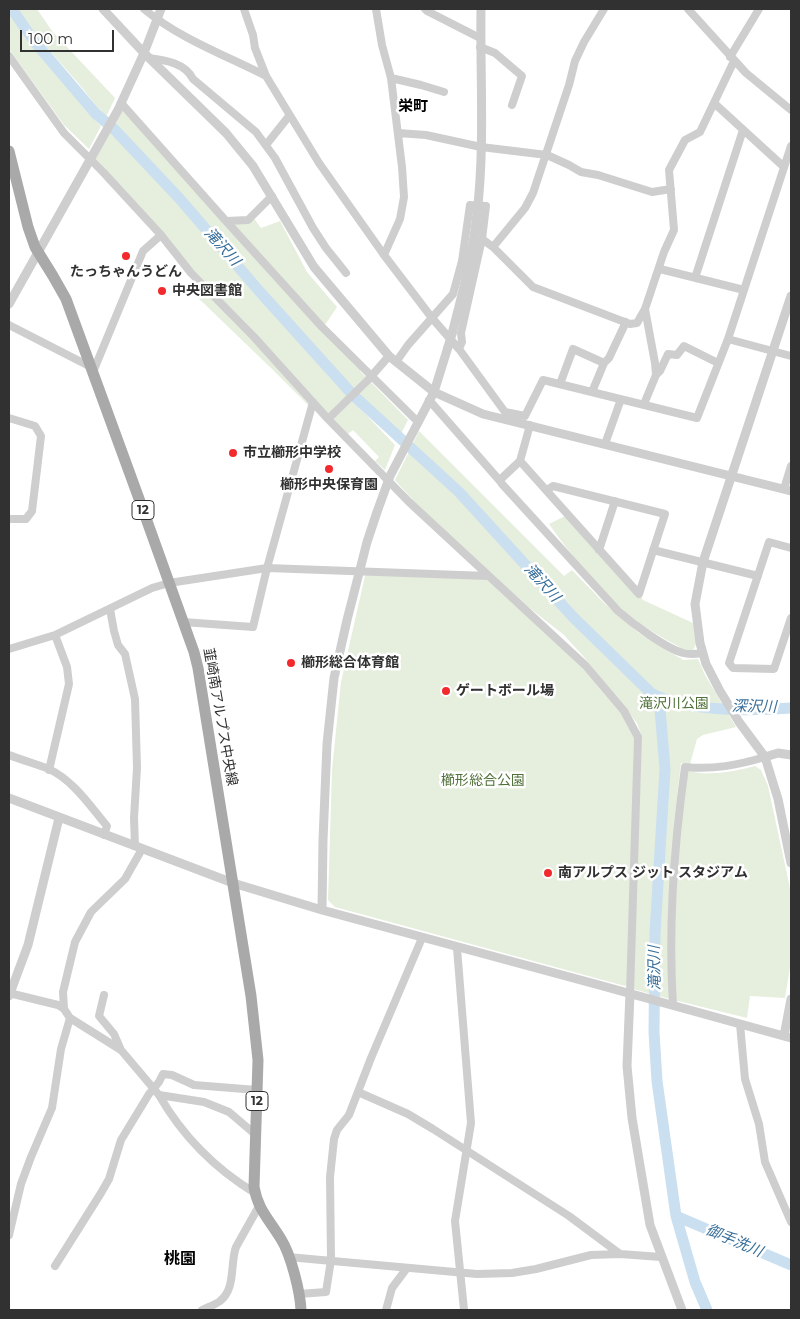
<!DOCTYPE html>
<html>
<head>
<meta charset="utf-8">
<style>
	body { margin:0 }
	#map { position:relative; width:800px; height:1319px; overflow:hidden; background:#fff; font-family:Montserrat,sans-serif }
	canvas { display:block }
	.frame { position:absolute; inset:0; border:10px solid #313131; pointer-events:none }
	.scale { position:absolute; left:20px; top:30px; width:94px; height:22px; box-sizing:border-box; border:2px solid #313131; border-top:0; padding-left:6px; font-size:15px; line-height:18px; white-space:nowrap; color:#313131; -webkit-text-stroke:4px #fff; paint-order:stroke }
</style>
</head>
<body>
<div id="map">
<canvas width="800" height="1319"></canvas>
<div class="frame"></div>
<div class="scale">100 m</div>
</div>
<script>
const ctx = document.querySelector('canvas').getContext('2d');
ctx.lineJoin = 'round';
function paint(path, color) {
  ctx.fillStyle = color;
  ctx.fill(path, 'evenodd');
}
function strokePath(path, color, width, dash) {
  ctx.strokeStyle = color;
  ctx.lineWidth = width;
  ctx.lineCap = dash ? 'butt' : 'round';
  ctx.setLineDash(dash || []);
  ctx.stroke(path);
}
function drawText(font, color, halo, rows, align = 'center') {
  ctx.font = font + ' Montserrat,"Noto Sans JP",sans-serif';
  ctx.lineWidth = 5;
  ctx.setLineDash([]);
  ctx.textBaseline = 'middle';
  ctx.strokeStyle = halo;
  ctx.fillStyle = color;
  for (const [text, x, y, turn = 0] of rows) {
    ctx.save();
    ctx.translate(x, y);
    ctx.rotate((+turn || 0) * Math.PI / 180);
    ctx.textAlign = isNaN(turn) ? turn : align;
    if (halo) ctx.strokeText(text, 0, 0);
    ctx.fillText(text, 0, 0);
    ctx.restore();
  }
}
paint(new Path2D(`
	M17,9H37L52,31L115,98L106,117C93,103 84,89 71,75C53,54 33,33 17,9Z
	M9,13L52,69L82,104C87,112 94,119 101,126L89,149L64,125L9,49Z
	M122,109L226,223L253,217L261,228L280,221L307,272L337,307L323,328L361,365L360,371L366,377L354,389L206,227L208,224L201,220L115,126Z
	M109,124L175,194L343,384L349,399L328,419L90,158Z
	M201,285L312,403L310,407L271,368L193,293Z
	M369,380L408,420L400,436L358,393Z
	M352,400L395,445L385,470L375,461L379,457L353,430L348,434L333,419Z
	M419,431L564,576L572,570L605,604L639,633L683,660L698,659L705,675L736,727L703,735L697,739L690,764L681,763C670,841 670,921 670,999L633,989L641,759V734L637,723L583,656L564,635L527,606L428,517L395,480Z
	M567,515L639,594L643,600L693,623L696,644L693,650L688,651L683,649C663,638 643,627 625,612C596,587 571,555 549,524Z
	M368,574L488,579L591,676L627,718L634,736L632,862L628,984L625,986L335,907L328,900L332,770L341,682L365,576Z
	M755,766L761,770L768,786L791,893V961L785,998L750,996L747,1018L674,1000L675,919L678,851L687,771C710,776 733,772 755,766Z`), '#e6efde');
strokePath(new Path2D(`
	M12,9L34,41L96,114L113,128L179,198L260,292L353,395L459,492L573,617L651,693C686,712 752,711 791,708
	M659,697L665,769L655,933L654,1032L657,1081L676,1216L695,1282L707,1310
	M676,1216L791,1265`), '#cadfef', 11);
strokePath(new Path2D(`
	M144,9C180,39 225,55 266,76
	M244,9L253,35L255,48L266,76L319,163L384,255L432,318L459,349L505,412L525,416L543,380L697,418L728,339L791,146
	M376,9L382,45L391,78L402,167L404,197L400,219L384,255
	M425,9L427,11L480,38
	M688,9L746,73L791,110
	M480,47L495,53L522,76L512,105
	M9,56L64,133L103,172L161,235L191,273L254,337L328,419L409,502L586,666L624,711L638,737L630,993
	M730,57L759,9
	M149,58C165,60 185,63 193,79L256,132L275,158L313,228L326,248L346,273
	M391,78L421,85L444,92
	M121,103L226,221L248,220L272,196
	M714,103L784,167
	M398,133L426,135L481,147L547,155L569,165L581,172L598,175L652,192L671,189
	M266,145L289,116
	M226,221L322,327L418,422
	M482,239L493,247L533,287L630,324L637,323L645,309L664,252L674,230L669,170L685,140L700,132L734,61
	M493,247L525,208L533,193L569,85L575,61L584,42L604,9
	M660,269L744,290
	M695,278L743,130
	M9,325L91,367
	M728,339L791,356
	M396,362L408,345L453,294L462,261L470,205L486,206L482,239L461,333L462,342L459,349
	M604,363L609,358L626,322
	M93,372L143,251L161,235
	M656,375L660,371L668,354L677,355L684,346L718,363
	M560,384L573,349L604,363L592,392
	M429,400L500,481
	M644,404L656,375L655,363L645,309
	M9,418L35,426L41,436L32,511L26,519H9
	M328,419L368,380L389,356
	M530,425L520,461L502,478L500,481L502,484L618,611C632,623 665,648 683,653C690,655 696,654 703,653
	M605,444L621,399
	M520,461L639,594L665,514L553,486L547,490
	M784,489L791,466
	M791,548L769,542L729,663L733,668L774,669L791,618
	M599,550L615,501
	M653,550L758,576
	M110,609L114,631L118,645L125,654L135,699L137,768L134,818L135,846
	M183,622L253,627L267,568L313,402
	M9,649L55,635L152,588L169,583L267,568L488,576
	M9,755C22,760 36,764 49,769C74,781 90,806 107,826L104,835
	M49,770L69,684L67,667L55,635
	M142,849L125,879L91,912L75,942L63,992L64,1009L70,1018L121,1050L159,1095L204,1102L229,1112L256,1135
	M457,948L471,1123L455,1221L464,1310
	M9,993L58,1005L64,1009
	M104,995L99,1016L114,1034L121,1050
	M673,1005C668,926 674,845 685,767C713,770 738,765 765,757
	M740,1024L745,1079L759,1124L765,1162L791,1222
	M358,1092L408,1114L433,1129L569,1216L620,1254
	M159,1095C183,1137 214,1168 255,1193
	M9,1235L21,1184L31,1157L52,1108L61,1049L70,1018
	M288,1257L477,1274L512,1273L536,1269L591,1255L620,1254L661,1257
	M55,1266L101,1193L109,1179L121,1140L149,1094L159,1082L163,1074L172,1075L194,1085L257,1090
	M299,1294L326,1292L331,1260L330,1177L334,1139L337,1130L349,1115L371,1058L422,938
	M202,1310C208,1307 215,1305 220,1301C236,1289 230,1263 236,1247L259,1206
	M386,1310L392,1288L407,1268`), '#cecece', 8);
strokePath(new Path2D(`
	M103,9L144,53L226,133L253,166L314,267L389,356L434,392L483,414L791,491
	M791,296L703,562L695,604L700,643L706,664L720,691L739,722L765,757L778,799L791,863
	M9,304L118,110L144,53L161,9
	M452,334C462,294 473,255 477,214C485,146 480,77 481,9
	M765,757L778,753L791,755
	M9,798L233,883L322,910L599,985L791,1038
	M322,910L323,840L327,744L334,678L347,620L367,542L377,512L390,476L434,392L448,347
	M630,993L627,1066L632,1118L650,1225L682,1310
	M9,996L28,945L59,818
	M784,1036L791,999`), '#cecece', 9);
strokePath(new Path2D(`
	M9,151L28,227L35,247L53,276L66,299L138,496L194,652L198,668L251,996L258,1060L254,1187C258,1210 269,1219 281,1239C291,1255 300,1291 301,1310`), '#a9a9a9', 11);
strokePath(new Path2D(`
	M448,347L452,334`), '#cecece', 9);
for (const [x, y, r, color] of [
	[126,256,5,"#f2292d"],
	[162,291,5,"#f2292d"],
	[233,453,5,"#f2292d"],
	[329,469,5,"#f2292d"],
	[291,663,5,"#f2292d"],
	[446,691,5,"#f2292d"],
	[548,873,5,"#f2292d"]
]) {
  const dot = new Path2D();
  dot.arc(x, y, r, 0, 2 * Math.PI);
  ctx.fillStyle = color;
  ctx.fill(dot);
  strokePath(dot, '#fff', 2);
}
for (const [x, y, w] of [
	[143,510,22],
	[257,1101,22]
]) {
  const box = new Path2D();
  box.roundRect(x - w / 2, y - 9.5, w, 19, 4);
  ctx.fillStyle = '#fff';
  ctx.fill(box);
  strokePath(box, '#313131', 1);
}
drawText('bold 12px', '#313131', null, [
	["12",143,510],
	["12",257,1101]
]);
drawText('bold 14px', '#313131', '#fff', [
	["たっちゃんうどん",126,272,"center"],
	["中央図書館",172,291],
	["市立櫛形中学校",243,453],
	["櫛形中央保育園",329,485,"center"],
	["櫛形総合体育館",301,663],
	["ゲートボール場",456,691],
	["南アルプス ジット スタジアム",558,873]
], 'left');
drawText('14px', '#51713a', '#fff', [
	["滝沢川公園",674,704],
	["櫛形総合公園",483,781]
]);
drawText('14px', '#313131', '#fff', [
	["韮崎南アルプス中央線",220,717,80]
]);
drawText('bold 15px', '#000', '#fff', [
	["栄町",413,107]
]);
drawText('italic 15px', '#386f9a', '#fff', [
	["滝沢川",222,247,48],
	["滝沢川",542,583,48],
	["深沢川",754,707,1],
	["滝沢川",655,968,-91],
	["御手洗川",734,1241,23]
]);
drawText('bold 16px', '#000', '#fff', [
	["桃園",180,1259]
]);
</script>
</body>
</html>
